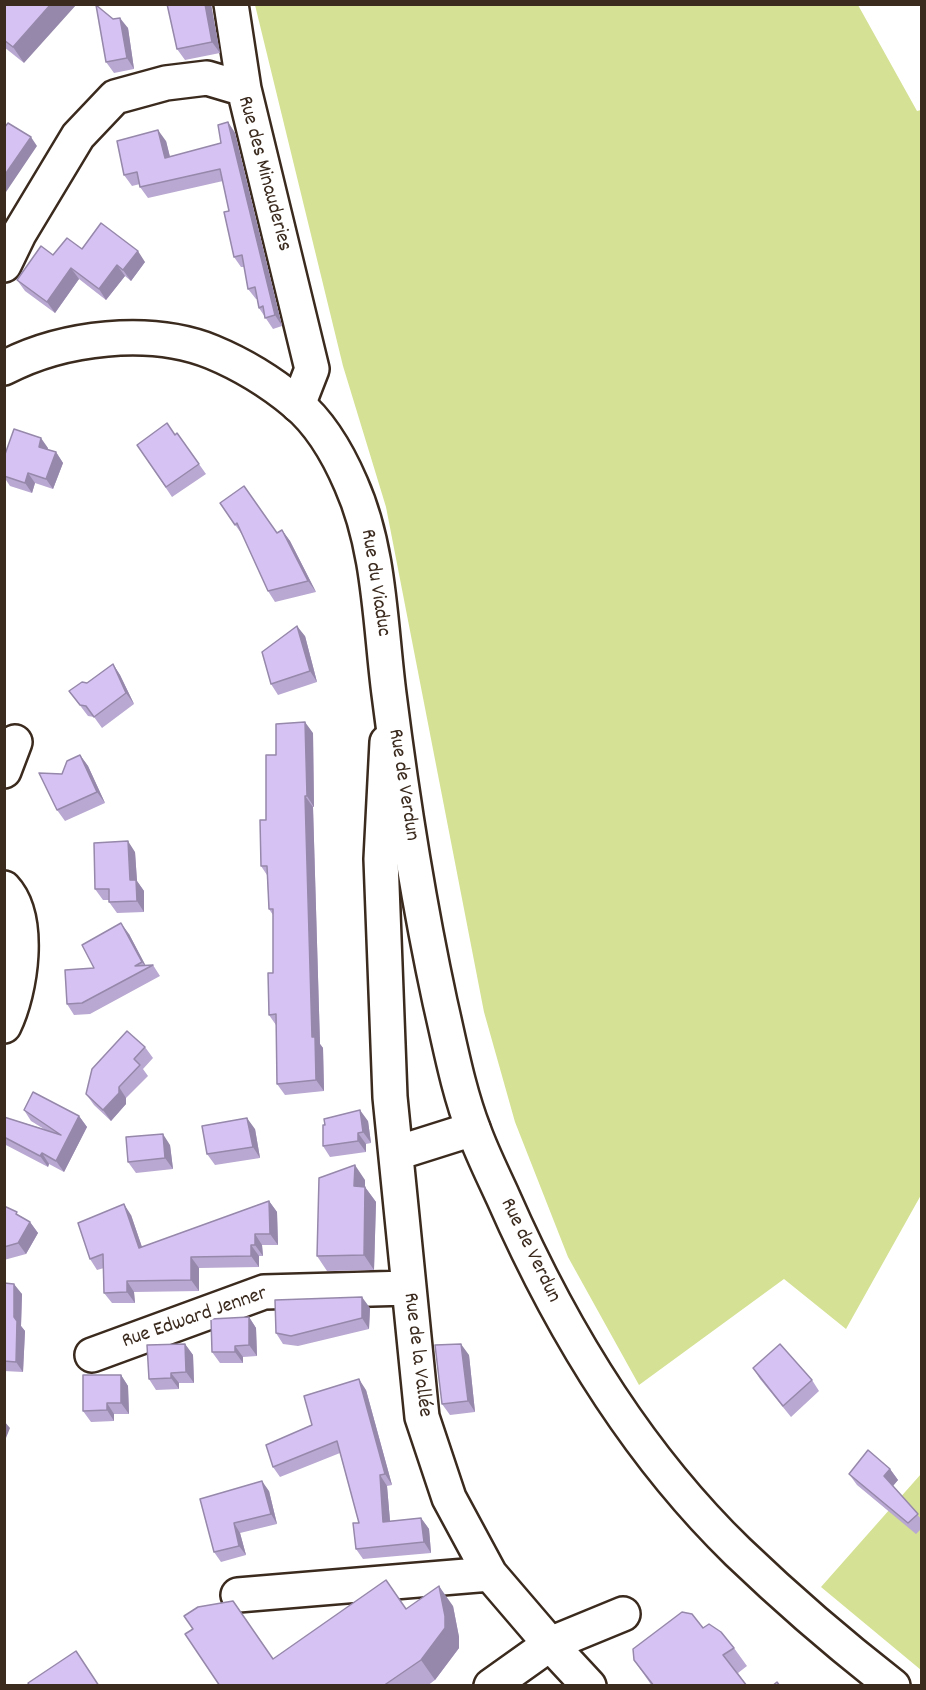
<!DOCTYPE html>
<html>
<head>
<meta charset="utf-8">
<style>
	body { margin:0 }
	#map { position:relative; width:926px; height:1690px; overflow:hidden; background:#fff; font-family:Dekko,sans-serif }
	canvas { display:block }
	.frame { position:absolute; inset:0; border:6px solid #3b2a1e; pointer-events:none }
</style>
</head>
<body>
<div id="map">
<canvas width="926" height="1690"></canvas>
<div class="frame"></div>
</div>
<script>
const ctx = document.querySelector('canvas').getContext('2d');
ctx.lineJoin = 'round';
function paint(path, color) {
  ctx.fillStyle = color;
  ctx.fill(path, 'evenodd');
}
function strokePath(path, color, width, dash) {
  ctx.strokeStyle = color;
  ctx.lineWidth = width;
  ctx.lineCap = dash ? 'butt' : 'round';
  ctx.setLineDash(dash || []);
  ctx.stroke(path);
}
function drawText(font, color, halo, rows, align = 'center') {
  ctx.font = font + ' Dekko,sans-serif';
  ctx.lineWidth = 6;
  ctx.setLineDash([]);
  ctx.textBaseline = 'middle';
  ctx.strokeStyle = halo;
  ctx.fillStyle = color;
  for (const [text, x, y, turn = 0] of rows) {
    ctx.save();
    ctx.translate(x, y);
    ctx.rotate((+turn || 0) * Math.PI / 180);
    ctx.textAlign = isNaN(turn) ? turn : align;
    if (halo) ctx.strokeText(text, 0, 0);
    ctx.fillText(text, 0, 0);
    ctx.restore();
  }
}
paint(new Path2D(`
	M255,5H858L917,111L921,110V1195L846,1329L784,1279L639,1385L568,1257L515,1122L484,1012L386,507L343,366Z
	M921,1474V1670L821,1587Z`), '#d5e194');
const minor = new Path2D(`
	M231,4L244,89
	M4,265L19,234L78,136L115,97L166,83L207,78L244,89L312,369L298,405
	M387,742L381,859L390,1097L422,1417L449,1498L490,1574L550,1644L589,1686
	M4,771L15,742
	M4,888C32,918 21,991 4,1026
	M397,1153L473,1129
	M92,1355L264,1292L408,1288
	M238,1595L490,1574
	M491,1686L550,1644L623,1614`);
const major = new Path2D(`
	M4,368C63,337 150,327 212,352C241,364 272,383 296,403C320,423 339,456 351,484C380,549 380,624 389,694C402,797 418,900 440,1002C450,1045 458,1090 474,1131C482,1153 493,1175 503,1197C560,1327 635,1452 738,1552C787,1599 839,1644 893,1686`);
strokePath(minor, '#3b2a1e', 38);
strokePath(major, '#3b2a1e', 38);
strokePath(minor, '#fff', 33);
strokePath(major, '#fff', 33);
paint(new Path2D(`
	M4,4L24,63L4,47Z
	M167,4H211L220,53L185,60L177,49Z
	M113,19L128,28L134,69L114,73L106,62Z
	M228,122L235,133L282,326L273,329L259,308L257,299H256L248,289L244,267H241L234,257L229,211L223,181L148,198L140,187V184L132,186L124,175L166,141L170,157L221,143Z
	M82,249L145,262L131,281L125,276L106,300L79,279L55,313L25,291L17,280L53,255Z
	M177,433L206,474L172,497L137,445L175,435Z
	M48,448V450L56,452L63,463L53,489L35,483L32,493L10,486L4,477V457Z
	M220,503L277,533L282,530L290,541L316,592L275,602L268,591L243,536Z
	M305,636L317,682L278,695L271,684Z
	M113,664L120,675L134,704L102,728L94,717L88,716L69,691L87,683Z
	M313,733L314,807H313L320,1044L323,1048L324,1091L285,1095L277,1084L276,1025L269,1015L273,973V915L269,909L267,875L261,866L266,820L276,755Z
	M80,755L88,766L105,803L65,821L57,810L62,774Z
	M135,852L137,881L144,891V912L117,913L109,902V900H103L95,889Z
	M129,934L145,965H153L160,976L90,1014L74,1015L67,1004L94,968Z
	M145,1047L153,1058L143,1069L148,1076L126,1098V1104L111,1121L94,1105L86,1094Z
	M24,1110L79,1116L87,1127L64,1172L49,1164L48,1167L4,1144V1117L44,1129L31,1121Z
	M368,1121L371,1143L366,1144V1152L330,1157L323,1146Z
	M255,1129L260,1158L215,1165L207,1154Z
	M170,1145L173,1169L136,1173L128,1162Z
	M365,1180V1187L376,1202L374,1270L327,1271L317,1256Z
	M269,1201L277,1212L278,1245H262L263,1256H259V1267L199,1268V1291L134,1292L135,1303H112L104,1293V1268L97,1270L90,1259L131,1215L142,1247Z
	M4,1206L30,1222L38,1233L26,1254L4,1260Z
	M4,1283L22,1294L21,1326L25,1331L23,1372L4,1371Z
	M370,1308L369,1329L298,1346L283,1344L276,1333Z
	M249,1317L256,1328L257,1356L243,1357V1363H220L212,1352Z
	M185,1344L193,1355L194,1383H179V1389L156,1390L149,1379Z
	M469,1355L475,1412L450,1415L442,1404Z
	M753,1368L812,1380L819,1391L791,1417L760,1379Z
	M121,1375L128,1386L129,1414H114V1421L91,1422L83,1411Z
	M366,1390L392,1485L387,1486L390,1521L421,1518L429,1529L431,1553L363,1559L356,1549L359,1523L340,1453L280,1477L273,1467L312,1425Z
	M890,1469L898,1480L893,1486L921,1519V1529L916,1534L857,1485L849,1474Z
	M269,1491L277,1524L240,1533L246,1555L221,1562L214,1552L200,1499Z
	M453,1606L459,1637V1648L435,1680L427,1686H220L273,1659L406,1609Z
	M703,1628L734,1648L747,1666L738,1673L747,1686H652L634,1660Z`), '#b9a8d1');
paint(new Path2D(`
	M51,4H77L24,63L13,47Z
	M205,4H211L220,53L212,42Z
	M120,18L128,28L134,69L127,58Z
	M228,122L235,133L282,326L275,315Z
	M158,130L166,141L173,169L165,158Z
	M31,137L37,146L6,192L4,190V176Z
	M138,251L145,262L131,281L123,270Z
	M117,265L125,276L106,300L99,289Z
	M71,268L79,279L55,313L47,302Z
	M41,438L48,448L46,457L39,447Z
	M56,452L63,463L53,489L46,479Z
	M28,473L35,483L32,493L25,483Z
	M282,530L290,541L316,592L308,581Z
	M297,626L305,636L317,682L310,671Z
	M113,664L120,675L134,704L126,693Z
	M305,722L313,733L314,807L307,796Z
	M80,755L88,766L105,803L97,792Z
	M305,796L313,807L320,1044L323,1048L324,1091L316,1080L312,1037Z
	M128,841L135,852L137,881L144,891V912L137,901L130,880Z
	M121,923L129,934L147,968L142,962Z
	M119,1087L126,1098V1104L111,1121L103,1110Z
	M360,1110L368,1121L371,1143L363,1132Z
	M79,1116L87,1127L64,1172L56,1161Z
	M247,1118L255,1129L260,1158L253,1147Z
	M358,1133L366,1144V1152L358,1141Z
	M163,1134L170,1145L173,1169L165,1158Z
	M42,1153L49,1164L48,1167L40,1156Z
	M355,1165L365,1180V1187L376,1202L374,1270L364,1255L354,1186Z
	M269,1201L277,1212L278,1245L270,1234Z
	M124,1204L131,1215L146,1259L139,1248Z
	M30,1222L38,1233L26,1254L18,1243Z
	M255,1234L262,1245L263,1256L255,1245Z
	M251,1245L259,1256V1267L251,1256Z
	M191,1257L199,1268V1291L191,1280Z
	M127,1281L134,1292L135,1303L127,1292Z
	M14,1284L22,1294L21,1326L25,1331L23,1372L16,1362L14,1317Z
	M362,1297L370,1308L369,1329L362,1318Z
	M249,1317L256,1328L257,1356L249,1345Z
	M185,1344L193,1355L194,1383L186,1372Z
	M461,1344L469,1355L475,1412L468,1401Z
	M235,1346L243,1357V1363L235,1352Z
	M171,1373L179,1383V1389L171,1378Z
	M121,1375L128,1386L129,1414L121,1403Z
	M359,1379L366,1390L392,1485L385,1474Z
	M107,1403L114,1414V1421L107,1410Z
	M4,1421L10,1428L4,1443Z
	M890,1469L898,1480L892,1487L884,1476Z
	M380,1475L387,1486L391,1532L383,1522Z
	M262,1481L269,1491L277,1524L271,1514Z
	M421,1518L429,1529L431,1553L424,1542Z
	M234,1523L240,1533L246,1555L239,1546Z
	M439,1586L453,1606L459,1637V1648L435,1680L421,1660Z`), '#9688aa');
const building = new Path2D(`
	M4,4H51L13,47L4,40Z
	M167,4H205L212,42L177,49Z
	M96,5L113,19L120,18L127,58L106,62Z
	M228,122L275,315L265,318L263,306L259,308L255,287L248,289L242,255L234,257L224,212L229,211L220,169L140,187L137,172L124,175L117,141L158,130L165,158L221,143L218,125Z
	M8,123L31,137L4,176V128Z
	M101,223L138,251L123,270L117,265L99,289L71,268L47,302L17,280L41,246L53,255L67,238L82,249Z
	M167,423L175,435L177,433L199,464L166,487L137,445Z
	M14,429L41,438L39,447L56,452L46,479L28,473L25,483L4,476V457Z
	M244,486L277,533L282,530L308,581L268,591L237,523L235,525L220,503Z
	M297,626L310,671L271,684L262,652Z
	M113,664L126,693L94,717L86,706L80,705L69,691L82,682L87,683Z
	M305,722L307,796H305L312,1037H315L316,1080L277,1084L276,1014L269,1015L268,973H273V909H269L267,866H261L260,820H266V755H276V724Z
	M80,755L97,792L57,810L39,773L62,774L67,761Z
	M128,841L130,880H136L137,901L109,902V889H95L94,843Z
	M121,923L142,962L135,966L153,965L82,1003L67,1004L65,970L94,968L82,945Z
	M127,1031L145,1047L134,1059L140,1065L119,1087V1093L103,1110L86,1094L92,1069Z
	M33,1092L79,1116L56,1161L42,1153L40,1156L4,1137V1117L61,1135L24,1110Z
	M360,1110L363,1132L358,1133V1141L323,1146V1125H325L324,1119Z
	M247,1118L253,1147L207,1154L202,1126Z
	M163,1134L165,1158L128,1162L126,1137Z
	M355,1165L354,1186L365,1187L364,1255L317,1256L319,1178Z
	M269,1201L270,1234H255V1245H251V1256L191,1257V1280L127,1281V1292L104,1293L103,1254L90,1259L78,1223L124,1204L139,1248Z
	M4,1206L17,1212L16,1214L30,1222L18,1243L4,1247Z
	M4,1283L14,1284V1317L17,1321L16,1362L4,1361Z
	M362,1297V1318L291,1336L276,1333L275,1300Z
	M249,1317V1345L235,1346V1352H212L211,1319Z
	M185,1344L186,1372L171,1373V1378L149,1379L147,1345Z
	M461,1344L468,1401L442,1404L435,1345Z
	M780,1344L812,1380L783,1406L753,1368Z
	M83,1375H121V1403H107V1410L83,1411Z
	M359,1379L385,1474L380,1475L383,1522L421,1518L424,1542L356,1549L353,1523H359L337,1441L273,1467L266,1445L312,1425L304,1396Z
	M868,1450L890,1469L884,1476L918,1514L908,1523L849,1474Z
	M262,1481L271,1514L234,1523L239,1546L214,1552L200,1499Z
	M386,1580L406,1609L439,1586L445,1616V1628L421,1660L383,1686H220L185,1634L193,1629L184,1616L198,1607L233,1601L273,1659Z
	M682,1612L692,1614L703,1628L709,1624L721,1632L734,1648L723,1655L747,1686H654L634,1660L633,1649Z
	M76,1651L99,1686H30L28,1683Z
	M777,1682L780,1686H772Z`);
paint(building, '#d7c3f3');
strokePath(building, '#9688aa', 1.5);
drawText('21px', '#3b2a1e', '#fff', [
	["Rue des Minauderies",263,174,75],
	["Rue du Viaduc",374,583,81],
	["Rue de Verdun",402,785,81],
	["Rue de Verdun",529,1251,64],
	["Rue Edward Jenner",195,1319,-19],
	["Rue de la Vallée",416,1355,83]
]);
</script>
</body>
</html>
